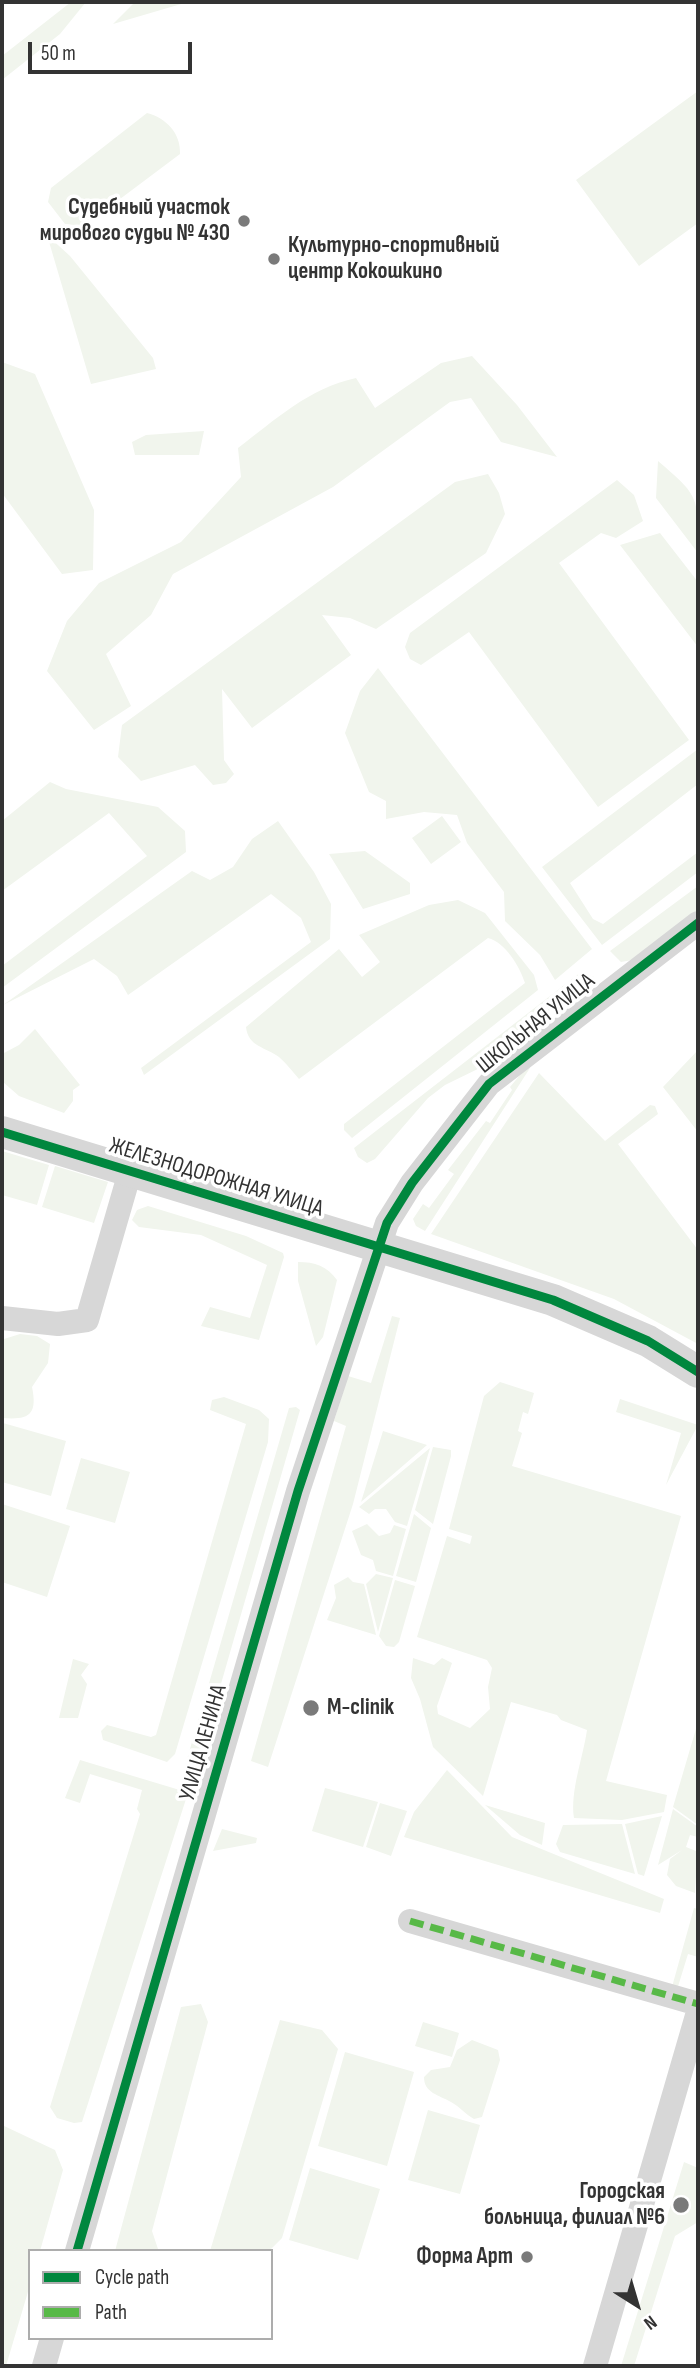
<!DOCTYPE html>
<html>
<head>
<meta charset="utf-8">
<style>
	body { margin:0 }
	#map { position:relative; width:700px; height:2368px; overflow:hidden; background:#fff; font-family:"Sofia Sans Condensed",sans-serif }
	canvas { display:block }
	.frame { position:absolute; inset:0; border:4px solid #333; pointer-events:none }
	.legend { position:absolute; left:28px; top:2249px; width:245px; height:91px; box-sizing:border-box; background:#fff; border:2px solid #adadad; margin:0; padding:9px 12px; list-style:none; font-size:21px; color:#333 }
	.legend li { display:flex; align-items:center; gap:14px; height:35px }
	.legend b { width:35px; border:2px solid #adadad }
	.north { position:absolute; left:602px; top:2270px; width:70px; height:70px; -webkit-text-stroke:5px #fff; paint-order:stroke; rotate:143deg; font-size:19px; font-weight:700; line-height:28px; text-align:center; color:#333 }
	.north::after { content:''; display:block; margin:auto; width:24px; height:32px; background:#333; clip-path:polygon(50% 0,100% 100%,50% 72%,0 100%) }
	.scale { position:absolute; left:28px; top:42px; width:164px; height:32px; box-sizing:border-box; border:4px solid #333; border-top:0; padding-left:9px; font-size:21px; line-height:24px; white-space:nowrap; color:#333; -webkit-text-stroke:5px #fff; paint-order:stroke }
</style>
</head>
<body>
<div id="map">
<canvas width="700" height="2368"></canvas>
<div class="frame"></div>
<ul class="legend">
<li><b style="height:9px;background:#00873e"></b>Cycle path</li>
<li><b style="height:9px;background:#58b947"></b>Path</li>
</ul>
<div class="north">N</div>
<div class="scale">50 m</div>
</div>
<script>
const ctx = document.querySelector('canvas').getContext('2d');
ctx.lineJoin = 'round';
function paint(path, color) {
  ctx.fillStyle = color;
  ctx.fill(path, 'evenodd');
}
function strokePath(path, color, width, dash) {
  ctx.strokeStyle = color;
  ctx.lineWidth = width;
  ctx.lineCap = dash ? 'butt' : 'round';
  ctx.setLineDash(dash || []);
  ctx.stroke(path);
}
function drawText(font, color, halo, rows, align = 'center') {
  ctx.font = font + ' "Sofia Sans Condensed",sans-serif';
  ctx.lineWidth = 7;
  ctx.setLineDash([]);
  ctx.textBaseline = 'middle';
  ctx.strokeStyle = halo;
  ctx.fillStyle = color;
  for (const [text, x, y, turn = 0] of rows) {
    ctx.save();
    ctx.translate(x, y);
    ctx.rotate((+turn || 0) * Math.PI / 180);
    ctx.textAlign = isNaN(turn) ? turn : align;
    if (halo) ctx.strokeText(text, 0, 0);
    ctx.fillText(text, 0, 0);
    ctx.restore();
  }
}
paint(new Path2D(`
	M71,2H86L60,34L2,80V56Z
	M135,2H188L113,24Z
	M698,91V223L639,266L576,180Z
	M147,113C166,118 181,133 180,154L84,226L65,224L48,202L51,188Z
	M47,235L70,256L153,358L156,369L91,384Z
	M472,356L517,405L557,457L501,442L471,398L450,402L333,487L173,574L151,615L106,654L131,706L94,730L47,671L67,621L99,583L181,542L241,477L238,448C275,420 309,388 356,378L375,408L441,363Z
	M2,362L35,374L94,510L93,570L62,574L2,493Z
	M204,431L199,455H135L132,442L146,435Z
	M658,461C700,497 698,496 698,553L656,498Z
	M488,474L499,493L505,514L486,553L376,629L350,618L322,615L351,655L252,728L222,689L224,760L234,774L226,783L213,785L195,765L141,781L118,757L122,725L455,482Z
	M617,480L634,495L643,521L616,538L601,533L559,563L689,740L598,807L469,632L421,665L410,659L405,647L410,633Z
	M660,533L698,582V647L620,545Z
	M378,668L592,949L555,980L540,955L505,921L504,892L467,843L457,815L424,812L386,819V801L369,792L345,733L360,691Z
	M698,749V784L570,883L593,919L603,924L698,852V872L602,945L542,867Z
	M50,782L66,789L158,807L185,831L186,852L2,988V966L147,856L109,813L2,891V821Z
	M442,816L461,842L431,864L412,838Z
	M278,821L314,872L331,904L330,939L144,1075L141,1068L311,942L301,918L271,894L128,995L117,976L94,959L3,1005L192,871L210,880L233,867L252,839Z
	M365,851L410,883V894L363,909L329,854Z
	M698,886V910L632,960L621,962L610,951Z
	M458,900L485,913L534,975L538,990L352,1138L344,1130V1124L525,983C520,967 505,942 488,938L299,1079C293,1072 286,1063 279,1057C266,1047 248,1047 246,1027L339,949L362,977L380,962L359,935L429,905Z
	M581,972L594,977L595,985L571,1004L547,1011L488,1064L445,1085L428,1098L375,1159L367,1163L358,1157L354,1148Z
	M35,1029L80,1085L73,1090V1101L64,1113L19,1096L3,1082L4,1053L19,1045Z
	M698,1050V1132L663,1087Z
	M530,1068L425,1231L416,1226L413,1219L423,1204L429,1208L454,1174L448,1170L486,1121L490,1123L512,1090L510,1087L525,1069Z
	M539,1073L605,1141L650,1105L655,1106L658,1114L618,1144L698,1250V1344L614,1299L431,1234Z
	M2,1151L49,1165L37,1205L2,1195Z
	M55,1166L108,1182L94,1223L42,1207Z
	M148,1206L246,1236L283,1253L284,1257L259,1340L201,1326L210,1307L250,1318L267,1265L201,1235L139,1227L132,1220L137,1210Z
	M298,1262C315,1262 327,1266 337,1280L323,1337L316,1346L298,1281Z
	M392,1316L400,1318L353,1504L268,1767L251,1761L346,1426L334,1421L348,1376L371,1383Z
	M20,1334L37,1336L50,1344L48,1363L32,1387C38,1416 28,1420 2,1418V1343L4,1339Z
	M500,1382L534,1393L528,1414L523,1412L518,1431L522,1433L512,1466L681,1516L606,1781L667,1795L664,1812L622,1820L574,1818C570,1791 583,1758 587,1730L561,1720L557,1715L511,1702L483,1796L433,1747L420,1699L411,1678L413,1658L434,1665L442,1658L452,1663L437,1706L438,1714L470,1728L490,1709L488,1687L492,1668L487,1660L417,1637L447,1536L470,1544L472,1536L449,1529L484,1396Z
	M224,1397L259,1410L269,1419L268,1442L175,1754L167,1762L103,1740L101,1731L107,1725L151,1737L156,1735L246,1424L210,1410L212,1400Z
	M620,1399L698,1425L666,1485L681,1433L616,1412Z
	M296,1407L300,1410L197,1767L188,1770L185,1766L289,1408Z
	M3,1423L66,1441L51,1496L2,1482Z
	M383,1431L427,1445L361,1502Z
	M433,1447L451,1450V1456L433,1524L415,1510Z
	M430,1448L407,1526L395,1522L386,1509H375L369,1514L359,1507Z
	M81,1458L130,1472L115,1523L66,1509Z
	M2,1504L70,1526L47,1597L2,1582Z
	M414,1514L431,1528L416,1582L396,1576Z
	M367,1524L379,1536L390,1533L394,1525L406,1529L393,1576L376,1571L373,1560L361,1555L352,1531Z
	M376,1574L393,1578L378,1632L366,1584Z
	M348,1577L353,1582L364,1584L376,1635L327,1620L336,1598L334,1585Z
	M395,1580L415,1586L399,1642L394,1647L386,1646L379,1636Z
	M73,1659L89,1664L81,1675L87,1684L78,1718H59Z
	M698,1722V1825L673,1807Z
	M80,1760L183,1791L186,1799L82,2122L74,2123L57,2118L50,2107L140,1814L137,1809L142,1790L90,1774L80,1803L65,1798Z
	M447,1770L512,1837L664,1899L660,1913L404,1837L414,1812Z
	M325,1788L378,1802L363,1847L312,1831Z
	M380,1803L407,1811L391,1856L366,1847Z
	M485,1805L545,1823L542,1845L520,1835Z
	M673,1809L698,1827V1837L690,1835L686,1847L696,1851L698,1844L695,1893L676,1886L667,1875L670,1859L682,1850L658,1865Z
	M662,1816L644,1876L638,1874L625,1824Z
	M622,1824L635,1874L560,1852L556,1844L563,1825Z
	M222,1829L257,1838L256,1843L213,1851Z
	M694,1908L698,1909V1957L688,1954L676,1993L670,1994Z
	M201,2004L208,2022L152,2231L158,2249L162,2251H115L181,2007Z
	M280,2020L322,2030L338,2049L282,2238L269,2251H210Z
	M423,2022L459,2033L452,2057L415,2046Z
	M472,2040L498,2050L500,2060L482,2117L474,2119C465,2114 460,2107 451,2102C439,2095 424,2093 424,2077L431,2070L450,2067L457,2050Z
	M345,2052L414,2072L387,2166L318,2146Z
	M428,2110L480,2125L460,2194L408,2180Z
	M2,2125L55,2150L63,2170L40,2251H30V2285L6,2366H2Z
	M684,2162L698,2168V2222L675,2236L634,2366H621Z
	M310,2168L380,2189L358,2260L289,2240Z`), '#f1f5ed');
strokePath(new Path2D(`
	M2,1318L58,1324L87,1320L130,1172
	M410,1921L698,2004
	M77,2251L298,1491L387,1223L412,1183L489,1084L698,923
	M44,2366L52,2338
	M595,2366L698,2012`), '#d7d7d7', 24);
strokePath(new Path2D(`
	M2,1132L553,1300L648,1341L698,1372`), '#d7d7d7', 32);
strokePath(new Path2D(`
	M410,1921L698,2004`), '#58b947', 7, [14, 7]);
strokePath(new Path2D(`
	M2,1132L553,1300L648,1341L698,1372
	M77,2251L298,1491L387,1223L412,1183L489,1084L698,923`), '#00873e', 9);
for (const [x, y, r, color] of [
	[244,221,7,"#7a7a7a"],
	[274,259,7,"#7a7a7a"],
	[311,1708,9,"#7a7a7a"],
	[681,2205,9,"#7a7a7a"],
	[527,2257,7,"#7a7a7a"]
]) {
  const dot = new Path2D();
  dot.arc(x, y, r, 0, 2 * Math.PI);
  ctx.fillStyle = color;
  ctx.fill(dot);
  strokePath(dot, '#fff', 2.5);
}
drawText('bold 23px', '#333', '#fff', [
	["Судебный участок",230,208],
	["мирового судьи № 430",230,234],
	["Культурно-спортивный",288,246,"left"],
	["центр Кокошкино",288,272,"left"],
	["M-clinik",327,1708,"left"],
	["Городская",665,2192],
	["больница, филиал №6",665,2218],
	["Форма Арт",513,2257]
], 'right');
drawText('23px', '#333', '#fff', [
	["ШКОЛЬНАЯ УЛИЦА",536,1024,-39],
	["ЖЕЛЕЗНОДОРОЖНАЯ УЛИЦА",216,1178,17],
	["УЛИЦА ЛЕНИНА",204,1743,-74]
]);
</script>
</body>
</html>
